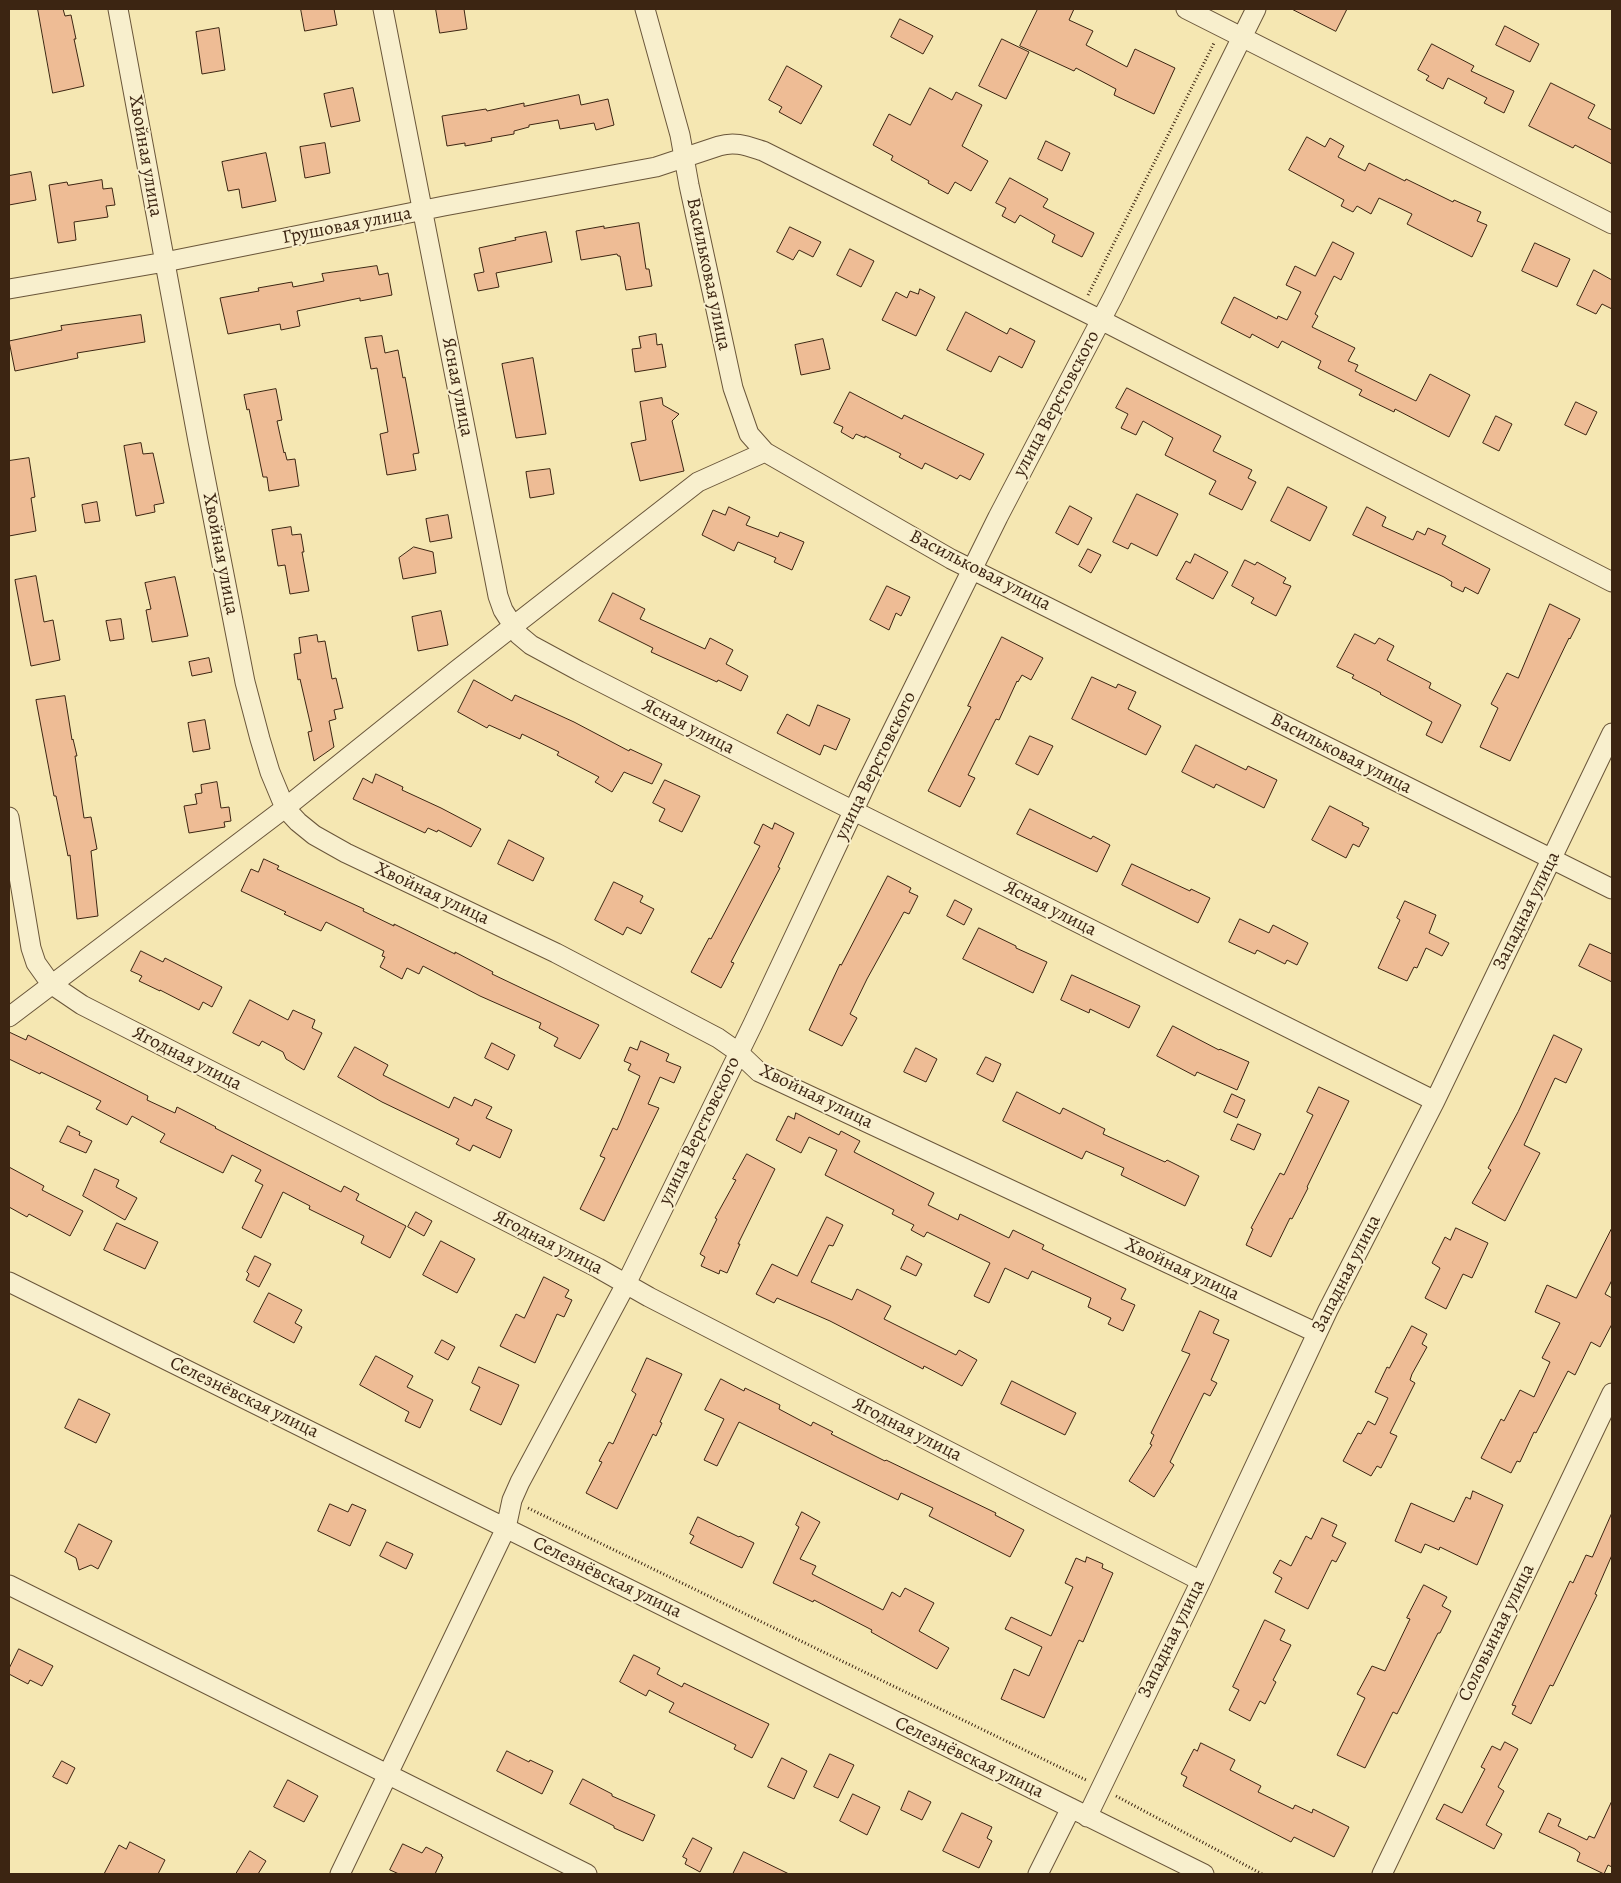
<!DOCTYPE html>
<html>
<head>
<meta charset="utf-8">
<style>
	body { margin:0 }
	#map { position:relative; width:1621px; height:1883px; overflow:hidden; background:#f5e7b2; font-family:Alegreya,serif }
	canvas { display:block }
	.frame { position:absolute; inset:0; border:10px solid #3c2512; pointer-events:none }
</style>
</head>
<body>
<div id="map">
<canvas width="1621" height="1883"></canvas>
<div class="frame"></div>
</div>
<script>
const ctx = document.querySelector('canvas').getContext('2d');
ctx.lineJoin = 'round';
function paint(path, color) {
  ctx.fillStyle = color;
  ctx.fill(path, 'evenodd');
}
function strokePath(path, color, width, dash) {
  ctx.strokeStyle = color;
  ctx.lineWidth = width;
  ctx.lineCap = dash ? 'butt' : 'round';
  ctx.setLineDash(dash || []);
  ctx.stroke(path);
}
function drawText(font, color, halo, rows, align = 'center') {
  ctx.font = font + ' Alegreya,serif';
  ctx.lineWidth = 4;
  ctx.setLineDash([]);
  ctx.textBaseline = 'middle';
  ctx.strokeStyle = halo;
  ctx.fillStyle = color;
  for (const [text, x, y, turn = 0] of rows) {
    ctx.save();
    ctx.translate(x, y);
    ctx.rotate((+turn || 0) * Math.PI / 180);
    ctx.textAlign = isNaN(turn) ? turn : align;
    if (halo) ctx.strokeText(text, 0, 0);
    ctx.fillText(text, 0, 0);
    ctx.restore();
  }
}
const building = new Path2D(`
	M38,9H63L65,16L71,15L76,39H74L84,86L53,93Z
	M301,9H334L337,25L305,31Z
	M436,9H464L467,29L440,33Z
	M1038,9H1074L1069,20L1093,31L1086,45L1127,67L1135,49L1175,68L1154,114L1114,95L1116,89L1076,68L1074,71L1020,46Z
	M1292,9H1347L1336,31Z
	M900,19L933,36L923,54L891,37Z
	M1505,26L1539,44L1530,62L1496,45Z
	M219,28L225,70L202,74L196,32Z
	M1002,39L1029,52L1006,99L979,86Z
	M1432,44L1474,66L1471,71L1514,91L1504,113L1484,103L1487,98L1448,78L1443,89L1426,80L1429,76L1418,70Z
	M787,66L822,86L801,124L779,112L782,107L769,100Z
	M1551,83L1595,105L1588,118L1612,130V164L1575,145L1573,148L1529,126Z
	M353,88L360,121L331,127L324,94Z
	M930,88L952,100L956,92L982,105L962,146L988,161L971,191L955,182L948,194L928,183L929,181L891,160L893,156L873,145L889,114L910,125Z
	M579,95L581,105L608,99L614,125L596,130L594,123L560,129L558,120L529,125V127L514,131V134L491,138L492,141L465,146V143L447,146L442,116L486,109L487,111L524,103V106Z
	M1307,137L1325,147L1330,138L1344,146L1338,157L1365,171L1369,163L1405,181L1406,179L1453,202L1454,200L1481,212L1477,221L1487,225L1472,257L1407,224L1412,214L1379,198L1371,214L1357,206L1353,212L1341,206L1344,200L1289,170Z
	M1046,141L1070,153L1062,171L1038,159Z
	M325,143L330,173L305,178L300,147Z
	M266,153L276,201L242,208L239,189L228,191L222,162Z
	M31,172L36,200L9,205V176Z
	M1010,178L1048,199L1043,207L1094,233L1082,257L1052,242L1055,235L1020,215L1015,223L1002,216L1006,208L996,203Z
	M102,180L103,189L112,188L115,205L106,206L108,217L74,222L76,240L58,243L49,185L67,182L68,185Z
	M639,223L646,269H649L652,286L626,290L620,256H618L617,254L581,260L576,231L604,226V228Z
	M790,227L821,242L813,257L799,250L793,260L777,252Z
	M546,232L552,262L496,273L499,287L478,291L474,274L484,272L479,248L516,240L515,238Z
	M1333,242L1354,253L1341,280L1334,276L1315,314L1318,316L1312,327L1355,348L1348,361L1358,365L1355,371L1416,401L1430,374L1470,395L1449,437L1395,409L1394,412L1359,395L1362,390L1318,368L1321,361L1282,341L1278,348L1252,334L1250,338L1221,323L1234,297L1277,319L1278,316L1287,320L1301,292L1286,285L1295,266L1315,276Z
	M1535,243L1570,259L1557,287L1522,271Z
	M850,249L874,261L861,287L837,275Z
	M377,266L379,275L388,273L392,295L360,301V298L297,311L300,326L281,330L280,324L228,334L220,298L259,291L258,288L292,282L293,287L324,281L322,274Z
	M1594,270L1612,280V309L1602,304L1596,314L1577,305Z
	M920,289L935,297L916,336L882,320L896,292L907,298L910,291L918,294Z
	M966,312L1007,334L1010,328L1035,341L1022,368L999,356L991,372L947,350Z
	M141,315L145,342L77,353L78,358L15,371L9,341L62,330L61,326Z
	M656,334L657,345L662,344L666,367L635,372L632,349L641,348L639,337Z
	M382,336L385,353L398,350L403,378L405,377L419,453L413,454L416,470L387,475L380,434L388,432L377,368L371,369L365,338Z
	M823,339L830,369L801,375L795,345Z
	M533,358L546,434L516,438L502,364Z
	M1127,388L1221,436L1213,451L1252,470L1248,478L1256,482L1242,510L1209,494L1216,481L1165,455L1173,438L1143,421L1136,435L1121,428L1128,414L1116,408Z
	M276,389L282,420L277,421L284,453L285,452L287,460L295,459L299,486L269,491L267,477H263L249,409L247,410L244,395Z
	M850,392L902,419L904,415L984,454L970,480L960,475L957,479L925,463L922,469L899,457L901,454L865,436V438L856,434L853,439L841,432L843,427L834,423Z
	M662,398L663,405L679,414L672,421L684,471L640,481L631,443L646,440L640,402Z
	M1576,402L1597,412L1586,435L1565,425Z
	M1496,416L1512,424L1499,451L1483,443Z
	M141,443L143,454L153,453L164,503L154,505L155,512L136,516L124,446Z
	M29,458L35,497L31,498L36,531L9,536V461Z
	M550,469L554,494L530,498L526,472Z
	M1288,487L1327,507L1310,541L1271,521Z
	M1137,494L1178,514L1157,556L1131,543L1128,549L1113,542Z
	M97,502L100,521L85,523L82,505Z
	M1070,506L1092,518L1078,545L1056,533Z
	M729,507L750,517L746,525L778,537L780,532L804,542L792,570L774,562L776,558L738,542L734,551L702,535L713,510L725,515Z
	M1367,507L1386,517L1382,526L1413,540L1417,531L1425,535L1428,528L1446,536L1442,544L1490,569L1478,594L1465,587L1463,592L1451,586L1452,582L1444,577L1353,535Z
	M448,515L452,538L430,542L426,519Z
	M291,527L292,535L301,534L304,552H302L309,591L290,594L285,565L278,566L272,530Z
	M414,547L433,552L436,573L403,579L399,558Z
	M1088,549L1101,555L1091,573L1079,566Z
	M1195,554L1228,572L1213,599L1176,579L1186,561L1190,563Z
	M1245,560L1255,565L1257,562L1286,578L1283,583L1291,586L1276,616L1251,603L1254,598L1232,586Z
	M36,576L44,622L53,620L60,660L31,666L15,580Z
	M175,577L188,636L152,642L146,610L151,609L145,583Z
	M887,586L910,597L901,616L896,613L889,630L870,620Z
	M613,593L645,609L640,619L705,649L710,638L733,650L726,664L748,676L741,691L718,680L717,682L651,652L653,648L599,621Z
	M1550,604L1580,619L1570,639L1569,638L1510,761L1480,747L1498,708L1491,704L1507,673L1518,678Z
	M441,611L448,645L418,651L412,617Z
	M121,619L124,639L110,641L106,621Z
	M1355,634L1375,644L1379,638L1394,646L1387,660L1431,683L1429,688L1461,705L1442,743L1426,735L1432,722L1380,694L1381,693L1352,678L1354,675L1337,667Z
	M317,635L318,642L325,641L332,679L336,678L343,708L334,710L336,719L329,721L334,747L314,761L308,732L312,731L300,679L298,680L294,654L301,653L299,638Z
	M1002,637L1043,658L1031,680L1022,675L1018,682L1017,681L999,720L996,719L968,775L975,778L960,807L928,791L971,707L968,706Z
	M209,658L212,672L192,676L189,662Z
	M1092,677L1116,688L1118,684L1136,692L1128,709L1161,726L1146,755L1072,719Z
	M474,680L512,701L515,695L574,722L629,751L630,749L662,764L652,784L624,772L612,792L595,782L599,777L557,755L559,752L522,734L520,739L489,725L487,728L458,712Z
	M65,696L72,740L73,739L77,756H75L84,818L91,817L97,849L91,851L98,916L77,919L70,855L68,856L56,796H54L36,700Z
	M818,705L850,719L836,750L824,745L820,755L777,733L787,714L809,726Z
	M205,720L210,749L193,752L188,723Z
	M1030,736L1053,746L1038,775L1016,764Z
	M1196,745L1246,770L1248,766L1277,780L1264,808L1216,784L1214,788L1182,772Z
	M376,774L403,787L402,790L441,808L481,829L471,847L438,830L437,832L428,828L425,833L353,799L363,778L372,783Z
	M665,780L700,796L682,832L659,821L665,809L653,803Z
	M217,782L221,808L229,807L231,821L224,822L225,827L189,833L184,806L197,804L195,794L202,793L201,785Z
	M1330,806L1363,823L1362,825L1369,828L1359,847L1353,844L1346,858L1312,840Z
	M1030,809L1091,839L1093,836L1110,845L1097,872L1017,834Z
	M775,823L794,833L778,867L780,868L731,962L734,963L721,988L691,972L709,938L711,939L760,846L754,843L763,824L772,829Z
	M509,840L544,858L533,881L498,864Z
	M264,859L279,866L277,869L364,909L363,911L394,926V924L455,954V952L493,972L492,974L599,1025L580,1059L554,1046L558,1038L539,1028L541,1023L480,996L423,966L419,974L407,968L402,979L380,967L385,957L382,956L384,951L326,922L321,931L284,914L286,912L241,891L251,869L258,872Z
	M1132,864L1190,891L1191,889L1210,898L1198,923L1122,885Z
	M888,876L911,888L909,892L918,896L909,914L904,912L867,979L850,1014L857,1018L842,1046L809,1030L840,964L841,965Z
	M614,882L643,896L640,902L654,909L641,934L627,927L623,935L595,920Z
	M955,900L972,909L964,925L947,916Z
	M1405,901L1436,915L1429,933L1449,943L1442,956L1426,948L1417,968L1414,967L1407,981L1378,968L1400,920L1397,918Z
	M1240,919L1269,933L1273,925L1308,943L1297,965L1287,960L1285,964L1257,950L1255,954L1229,942Z
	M979,928L1016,946V948L1047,962L1033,993L963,959Z
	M1590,944L1612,954V982L1579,966Z
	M141,951L163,962L165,958L222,987L212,1007L203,1002L199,1010L160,990V991L139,981L142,976L131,971Z
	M1072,975L1140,1006L1129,1028L1090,1009L1089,1013L1061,1000Z
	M250,1000L288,1020L293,1010L315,1020L312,1028L322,1033L304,1070L286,1059L283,1052L262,1041L259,1046L233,1033Z
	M1173,1026L1219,1050L1220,1049L1249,1062L1237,1090L1197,1072L1195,1076L1157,1056Z
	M9,1032L26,1040L28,1035L148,1096L147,1100L175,1113L177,1107L216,1127L215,1128L341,1192L344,1186L359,1194L356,1200L406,1226L390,1258L361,1243L364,1236L309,1209L310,1206L283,1192L261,1238L242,1228L263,1185L255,1181L261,1170L232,1155L223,1173L160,1142L165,1134L132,1116L127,1125L96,1109L101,1101L41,1072L40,1074L9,1059Z
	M1554,1035L1582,1049L1566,1083L1555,1078L1524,1145L1540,1153L1505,1221L1472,1203L1491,1170L1488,1168L1518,1112Z
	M641,1041L669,1054L666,1061L681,1067L674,1083L660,1077L648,1104L659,1108L604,1221L580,1209L605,1158L600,1156L613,1128L617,1130L640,1076L628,1070L631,1064L624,1061L630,1047L637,1050Z
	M492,1043L515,1055L508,1070L485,1058Z
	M355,1047L388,1065L383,1075L449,1108L454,1097L472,1106L475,1099L492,1107L486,1118L512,1130L500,1158L473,1145L470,1151L456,1144L459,1139L382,1102L338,1077Z
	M916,1048L937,1059L926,1082L904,1072Z
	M986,1057L1001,1064L993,1082L977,1074Z
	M1319,1087L1349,1101L1307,1187L1308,1188L1292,1219L1290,1218L1271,1257L1246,1245L1253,1229L1251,1228L1280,1173L1284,1175L1313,1115L1307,1112Z
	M1017,1092L1060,1114L1063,1108L1105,1129L1103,1134L1165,1162L1167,1160L1199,1176L1185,1206L1121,1175L1124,1168L1086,1151L1082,1159L1003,1121Z
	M1232,1094L1245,1100L1237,1118L1224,1112Z
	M796,1113L839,1135L841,1131L860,1141L854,1152L934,1193L928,1205L958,1220L960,1214L1009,1238L1013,1230L1044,1245L1042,1249L1126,1289L1121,1299L1135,1305L1123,1331L1108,1324L1111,1318L1088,1307L1091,1298L1032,1271L1028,1279L1005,1268L989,1303L974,1296L990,1263L927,1232L924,1237L911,1230L914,1225L892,1214L894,1210L825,1175L837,1150L809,1137L801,1153L776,1140L788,1116L794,1119Z
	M1238,1124L1261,1134L1254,1150L1231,1140Z
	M68,1126L80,1132L79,1135L92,1141L86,1153L60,1142Z
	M747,1154L775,1169L738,1244H740L727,1273L720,1270L719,1274L701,1266L705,1257L700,1254L717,1219L715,1218L736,1180L733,1179Z
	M9,1167L44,1186L42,1190L83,1211L70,1236L29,1214L27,1217L9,1207Z
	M95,1169L119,1180L116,1187L137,1198L125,1220L83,1196Z
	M416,1212L432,1221L424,1236L408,1227Z
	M827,1217L843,1225L833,1246L829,1245L811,1282L852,1300L857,1289L891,1306L884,1319L956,1355L959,1350L977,1360L962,1386L924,1366L923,1369L830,1321L777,1298L774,1303L756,1294L772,1264L797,1276Z
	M117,1223L158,1242L145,1269L104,1250Z
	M1456,1228L1488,1243L1472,1278L1463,1274L1446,1309L1425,1298L1440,1268L1432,1263L1445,1237L1450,1240Z
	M1612,1228V1280L1605,1294L1612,1298V1324L1600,1347L1591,1342L1575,1375L1568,1371L1536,1433L1534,1432L1520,1462L1517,1461L1511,1473L1481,1458L1501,1419L1504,1421L1520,1390L1534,1397L1550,1362L1542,1358L1560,1323L1535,1312L1547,1285L1576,1298Z
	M441,1241L475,1259L457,1293L423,1275Z
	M255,1256L271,1264L259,1287L246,1280L249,1274L247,1272Z
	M907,1256L922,1264L916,1276L901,1269Z
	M544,1277L569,1290L565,1297L572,1300L564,1317L557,1314L535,1363L500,1346L516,1314L524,1318Z
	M269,1293L302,1310L295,1323L302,1327L294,1343L254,1322Z
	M1200,1311L1219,1320L1213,1333L1229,1340L1211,1380L1217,1383L1210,1396L1204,1393L1170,1462L1174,1465L1154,1497L1129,1481L1152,1445L1150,1444L1154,1435L1151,1433L1190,1354L1182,1351Z
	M1412,1326L1427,1334L1422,1344L1427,1347L1412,1374L1410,1380L1415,1383L1390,1433L1397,1436L1381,1468L1377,1466L1371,1476L1343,1461L1358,1433L1361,1434L1368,1421L1375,1425L1388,1398L1375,1392L1387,1367L1389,1368Z
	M442,1340L455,1347L448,1360L435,1353Z
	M376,1356L413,1376L407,1387L433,1400L420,1428L405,1421L409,1412L360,1385Z
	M647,1358L682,1374L660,1422L662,1423L656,1436L653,1434L617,1509L586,1493L602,1462L599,1461L609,1442L613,1444L636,1394L632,1391Z
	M479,1367L519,1385L501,1425L470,1410L480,1387L472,1383Z
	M721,1379L744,1391L745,1388L780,1405L779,1409L811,1426L813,1422L833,1432L831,1434L885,1461L886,1460L996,1513L995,1515L1024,1530L1010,1557L929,1516L933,1508L901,1493L898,1500L739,1422L717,1466L704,1460L724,1419L705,1410Z
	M1012,1381L1076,1413L1065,1435L1001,1404Z
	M79,1399L110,1414L96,1443L65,1428Z
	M1473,1491L1503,1505L1477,1565L1440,1547L1439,1550L1425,1544L1421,1553L1395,1541L1411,1503L1454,1522L1466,1497L1470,1499Z
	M330,1504L348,1512L352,1504L366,1510L350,1546L318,1531Z
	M802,1512L820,1522L800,1559L816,1566L812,1574L883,1610L892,1592L900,1597L905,1588L934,1603L919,1631L949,1648L937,1669L871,1632L872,1630L814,1600L813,1602L773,1583L799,1527L796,1525Z
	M1612,1513V1555L1595,1594L1597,1595L1553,1686L1550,1685L1531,1724L1512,1714L1516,1706L1512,1705L1570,1581L1573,1583L1586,1555L1592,1557Z
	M698,1517L739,1537L740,1536L754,1543L742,1568L690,1543L694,1536L690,1534Z
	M1322,1518L1337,1525L1332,1536L1346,1543L1336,1562L1332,1560L1308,1609L1275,1592L1282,1578L1273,1573L1280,1560L1291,1566L1306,1536L1311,1539Z
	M79,1524L112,1541L98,1569L91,1565L79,1570L76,1558L65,1552Z
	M387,1542L413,1554L406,1569L380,1556Z
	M1087,1557L1103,1564L1102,1568L1113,1573L1083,1642L1079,1640L1044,1718L1001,1699L1014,1669L1029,1676L1042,1647L1005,1629L1011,1617L1051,1636L1073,1587L1065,1583L1076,1558L1085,1562Z
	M1424,1585L1447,1597L1442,1606L1451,1611L1440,1633H1438L1397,1714L1393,1712L1365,1768L1337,1755L1365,1698L1357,1694L1372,1666L1385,1671L1410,1619L1407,1618Z
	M1265,1620L1285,1630L1280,1640L1291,1645L1273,1680L1276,1682L1265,1704L1260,1701L1250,1721L1229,1710L1239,1690L1233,1687Z
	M19,1649L53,1666L42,1686L30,1680L28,1684L9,1674V1669Z
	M634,1655L660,1668L657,1674L682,1687L684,1683L769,1724L752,1758L734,1749L736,1745L669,1712L674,1703L649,1690L646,1696L620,1682Z
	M1505,1742L1518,1749L1498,1787L1504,1791L1486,1825L1502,1834L1494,1849L1436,1819L1444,1804L1462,1813L1485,1769L1481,1767L1492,1746L1500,1750Z
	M1201,1743L1235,1760L1230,1770L1261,1786L1258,1792L1293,1809L1295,1805L1312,1813L1313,1809L1349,1827L1334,1857L1294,1837L1291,1842L1183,1786L1187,1777L1181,1774L1194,1749L1197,1751Z
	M507,1751L529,1762L530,1760L553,1771L542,1794L497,1771Z
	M830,1754L854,1765L838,1798L814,1787Z
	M782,1758L807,1771L794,1799L768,1787Z
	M62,1761L75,1768L67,1784L53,1777Z
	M583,1779L612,1794V1796L655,1815L643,1841L614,1828V1826L570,1804Z
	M288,1780L318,1796L304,1822L274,1807Z
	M909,1791L931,1802L922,1820L901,1810Z
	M853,1794L880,1807L867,1835L840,1821Z
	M1612,1801V1867L1608,1865L1604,1874L1577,1861L1580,1853L1575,1849L1539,1832L1548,1813L1561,1819L1558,1826L1587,1840L1589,1836L1594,1838Z
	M962,1813L992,1827L987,1838L992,1841L979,1868L943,1851Z
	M693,1838L712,1848L700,1872L685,1864L687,1859L683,1857Z
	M130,1842L165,1860L158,1874H104L119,1845L126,1849Z
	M403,1844L422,1853L426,1847L442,1855L441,1856L443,1857L435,1874H399L390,1870Z
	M250,1851L266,1861L258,1874H236Z
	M744,1852L789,1874H733Z`);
paint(building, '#eebc95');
strokePath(building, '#3c2512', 1);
const minor = new Path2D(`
	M118,9L198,441L245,682L260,739L270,772L285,808L298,822L314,835L346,853L556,953L718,1038L738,1052L759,1072L1317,1333
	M383,9L498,596L503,610L519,635L531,645L579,671L830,799L1435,1101
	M645,9L680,135L689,185L733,388L749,434L765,452L951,559L1612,889
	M1186,9L1612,224
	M9,289L165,262L444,206L656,167L719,146C735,141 747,146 763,151L1101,320L1612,582
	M9,817L31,948L36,963L51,984L82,1005L598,1268L649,1297L1201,1581
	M9,1017L285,808L457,670L698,482L765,452
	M9,1282L1204,1874
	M9,1585L587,1874
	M1087,1817L1201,1581L1328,1310L1435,1101L1612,733
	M340,1874L506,1528L512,1500L520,1482L626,1284L753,1024L867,782L998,517L1113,297L1256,9
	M1038,1874L1071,1808
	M1382,1874L1612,1393`);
strokePath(minor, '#6a563a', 21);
strokePath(new Path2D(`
	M1088,295L1214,43
	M528,1508L1086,1780
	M1116,1796L1262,1874`), '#3c2512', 3, [1, 2.5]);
strokePath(minor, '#f8efcd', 19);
drawText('19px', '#3c2512', '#f8efcd', [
	["Хвойная улица",145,156,80],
	["Грушовая улица",347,226,-11],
	["Васильковая улица",708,274,78],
	["Ясная улица",457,387,79],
	["улица Верстовского",1057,404,-62],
	["Хвойная улица",220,554,79],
	["Васильковая улица",980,571,27],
	["Ясная улица",688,727,27],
	["Васильковая улица",1341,754,27],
	["улица Верстовского",876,766,-64],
	["Хвойная улица",432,894,25],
	["Ясная улица",1050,909,27],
	["Западная улица",1527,911,-64],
	["Ягодная улица",187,1059,27],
	["Хвойная улица",816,1097,26],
	["улица Верстовского",700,1131,-64],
	["Ягодная улица",548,1243,27],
	["Хвойная улица",1182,1270,25],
	["Западная улица",1347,1274,-63],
	["Селезнёвская улица",244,1398,26],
	["Ягодная улица",907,1430,27],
	["Селезнёвская улица",607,1578,26],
	["Соловьиная улица",1497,1633,-64],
	["Западная улица",1172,1639,-64],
	["Селезнёвская улица",969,1758,26]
]);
</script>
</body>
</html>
